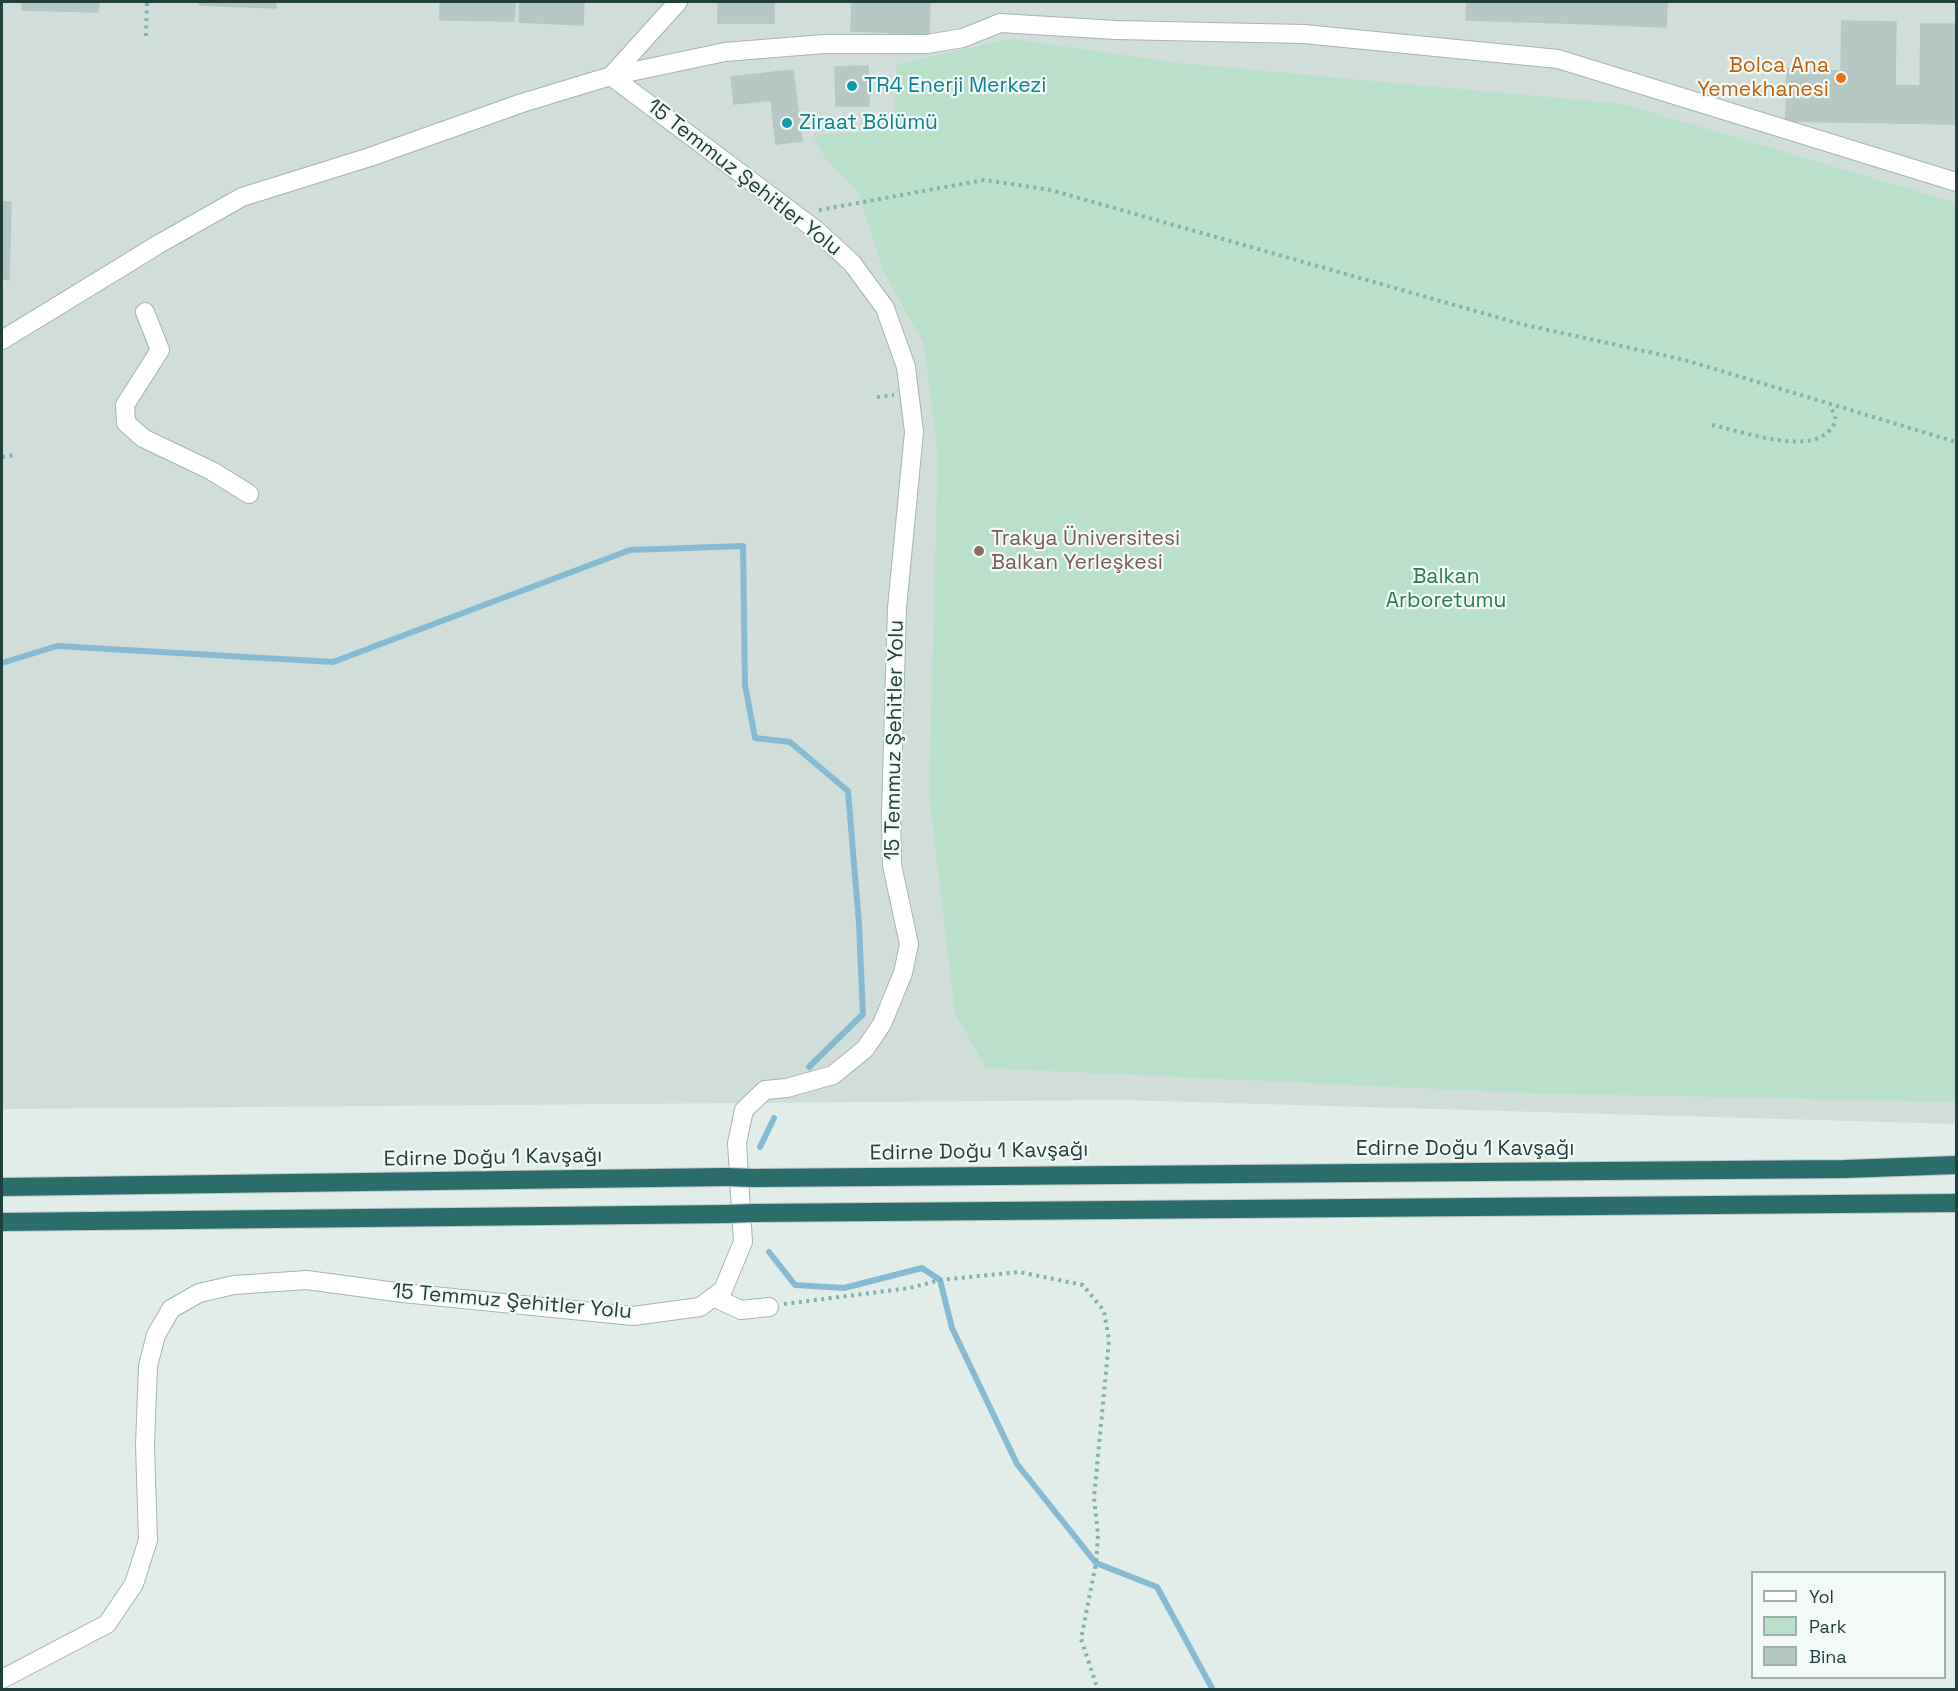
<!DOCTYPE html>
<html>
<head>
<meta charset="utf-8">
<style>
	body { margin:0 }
	#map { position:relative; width:1958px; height:1691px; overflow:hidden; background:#e2edea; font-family:"Space Grotesk",sans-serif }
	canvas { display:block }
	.frame { position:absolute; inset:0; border:3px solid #213f3c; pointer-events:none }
	.legend { position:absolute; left:1751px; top:1571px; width:195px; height:108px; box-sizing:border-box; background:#f3f9f7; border:2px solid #9fafac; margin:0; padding:8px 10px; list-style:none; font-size:18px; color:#213f3c }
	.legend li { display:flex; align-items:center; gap:12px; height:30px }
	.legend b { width:30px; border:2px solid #9fafac }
</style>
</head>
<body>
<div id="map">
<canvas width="1958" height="1691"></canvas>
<div class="frame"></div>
<ul class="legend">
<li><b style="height:8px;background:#fff"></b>Yol</li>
<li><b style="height:16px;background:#badfca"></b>Park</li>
<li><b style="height:16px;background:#b7c8c4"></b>Bina</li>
</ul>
</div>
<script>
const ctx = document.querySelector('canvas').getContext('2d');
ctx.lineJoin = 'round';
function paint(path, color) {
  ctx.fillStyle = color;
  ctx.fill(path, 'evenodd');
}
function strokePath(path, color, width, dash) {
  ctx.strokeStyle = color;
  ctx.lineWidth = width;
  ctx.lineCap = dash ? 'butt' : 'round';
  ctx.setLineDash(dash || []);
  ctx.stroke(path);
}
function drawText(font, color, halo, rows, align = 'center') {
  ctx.font = font + ' "Space Grotesk",sans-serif';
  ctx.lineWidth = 4.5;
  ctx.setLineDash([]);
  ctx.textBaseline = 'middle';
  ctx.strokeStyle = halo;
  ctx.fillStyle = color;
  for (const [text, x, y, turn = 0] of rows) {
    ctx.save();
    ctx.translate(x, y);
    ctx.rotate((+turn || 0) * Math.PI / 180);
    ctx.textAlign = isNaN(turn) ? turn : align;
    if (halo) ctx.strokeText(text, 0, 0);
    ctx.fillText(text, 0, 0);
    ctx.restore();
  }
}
paint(new Path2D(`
	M2,2H1956V1124L1122,1100L2,1109Z`), '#d0ddd9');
paint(new Path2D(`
	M1011,39L1178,63L1623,104L1956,203V1102L1526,1093L986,1068L955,1013L929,795L938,455L924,344L883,270L858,192L825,158L813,135L893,130L897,64Z`), '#badfca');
strokePath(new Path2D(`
	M2,663L57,646L333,662L630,550L743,546L745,685L755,738L790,742L848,791L859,924L863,1014L809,1067
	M760,1147L774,1118
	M769,1252L795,1285L844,1288L922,1268L940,1280L952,1328L1017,1464L1096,1563L1157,1587L1213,1690`), '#87bbd4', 6);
const building = new Path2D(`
	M22,2H99L98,12L22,10Z
	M199,2H276V8L199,5Z
	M440,2H515L514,21L440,20Z
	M520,2H584L583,25L519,22Z
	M718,2H774V23H718Z
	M852,2H930L929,34L851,31Z
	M1467,2H1567L1566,23L1466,20Z
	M1567,2H1667L1666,27L1566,23Z
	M1842,21L1896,22L1895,85L1920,86L1921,24H1956V124L1786,121L1787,69L1841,71Z
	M868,66L869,106H836L835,67Z
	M793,70L802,141L776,144L771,100L734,104L731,77Z
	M2,202H11L9,280L2,279Z`);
paint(building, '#b7c8c4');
strokePath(building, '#b4c7c2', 1.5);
const minor = new Path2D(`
	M145,312L160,350L125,405L126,423L143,438L212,471L249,494
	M2,340L159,244L242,197L370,157L522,103L611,76L725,52L824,44H927L963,38L1000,23L1116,30L1304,34L1558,59L1956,182
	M713,1297L741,1310L769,1307
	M2,1679L107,1624L134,1584L148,1540L145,1445L148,1366L156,1335L171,1309L199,1293L234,1285L307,1280L403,1293L633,1316L700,1307L723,1290L743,1242L737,1143L744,1110L765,1090L787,1088L833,1075L865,1049L882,1024L903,973L909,944L892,865L891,814L897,608L914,432L906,367L885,308L852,263L816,230L611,76L678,2`);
const highway = new Path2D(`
	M754,1178L1845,1169L1956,1165
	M2,1187L726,1177
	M754,1213L1956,1203
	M2,1222L726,1214`);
strokePath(minor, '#a4b5b2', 20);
strokePath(highway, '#c1c9c8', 20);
strokePath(new Path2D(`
	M146,36L147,2
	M819,210L984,180L1051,190L1521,324L1685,360L1956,442
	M877,397L894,395
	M1712,425C1741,431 1806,455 1829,431C1834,426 1836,422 1835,414L1829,406
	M2,457L14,455
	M784,1304L910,1288L940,1280L1019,1272L1083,1285L1104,1311L1109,1340L1094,1498L1098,1535L1096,1563L1081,1639L1098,1690`), '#81b2ab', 4, [3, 4.5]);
strokePath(minor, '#fff', 18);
strokePath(highway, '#2b6d6b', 18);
const highwayBridge = new Path2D(`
	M726,1177L754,1178
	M726,1214L754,1213`);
strokePath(highwayBridge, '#c1c9c8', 20, []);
strokePath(highwayBridge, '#2b6d6b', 18);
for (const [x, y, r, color] of [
	[1841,78,6,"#e8710a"],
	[852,86,6,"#0f9aa8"],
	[787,123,6,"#0f9aa8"],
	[979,551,6,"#8d6e63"]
]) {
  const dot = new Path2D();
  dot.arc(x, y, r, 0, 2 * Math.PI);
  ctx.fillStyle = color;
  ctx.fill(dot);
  strokePath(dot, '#f3f9f7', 2);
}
drawText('21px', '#c56008', '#f3f9f7', [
	["Bolca Ana",1829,66],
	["Yemekhanesi",1829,90]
], 'right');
drawText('21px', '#0d838f', '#f3f9f7', [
	["TR4 Enerji Merkezi",864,86],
	["Ziraat Bölümü",799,123]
], 'left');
drawText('21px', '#213f3c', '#f3f9f7', [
	["15 Temmuz Şehitler Yolu",744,178,38],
	["15 Temmuz Şehitler Yolu",895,740,-89],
	["Edirne Doğu 1 Kavşağı",1465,1149],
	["Edirne Doğu 1 Kavşağı",979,1152,-1],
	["Edirne Doğu 1 Kavşağı",493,1158,-1],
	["15 Temmuz Şehitler Yolu",512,1302,5]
]);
drawText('21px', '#785e54', '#f3f9f7', [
	["Trakya Üniversitesi",991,539],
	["Balkan Yerleşkesi",991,563]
], 'left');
drawText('21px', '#297856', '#f3f9f7', [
	["Balkan",1446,577],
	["Arboretumu",1446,601]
]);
</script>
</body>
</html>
